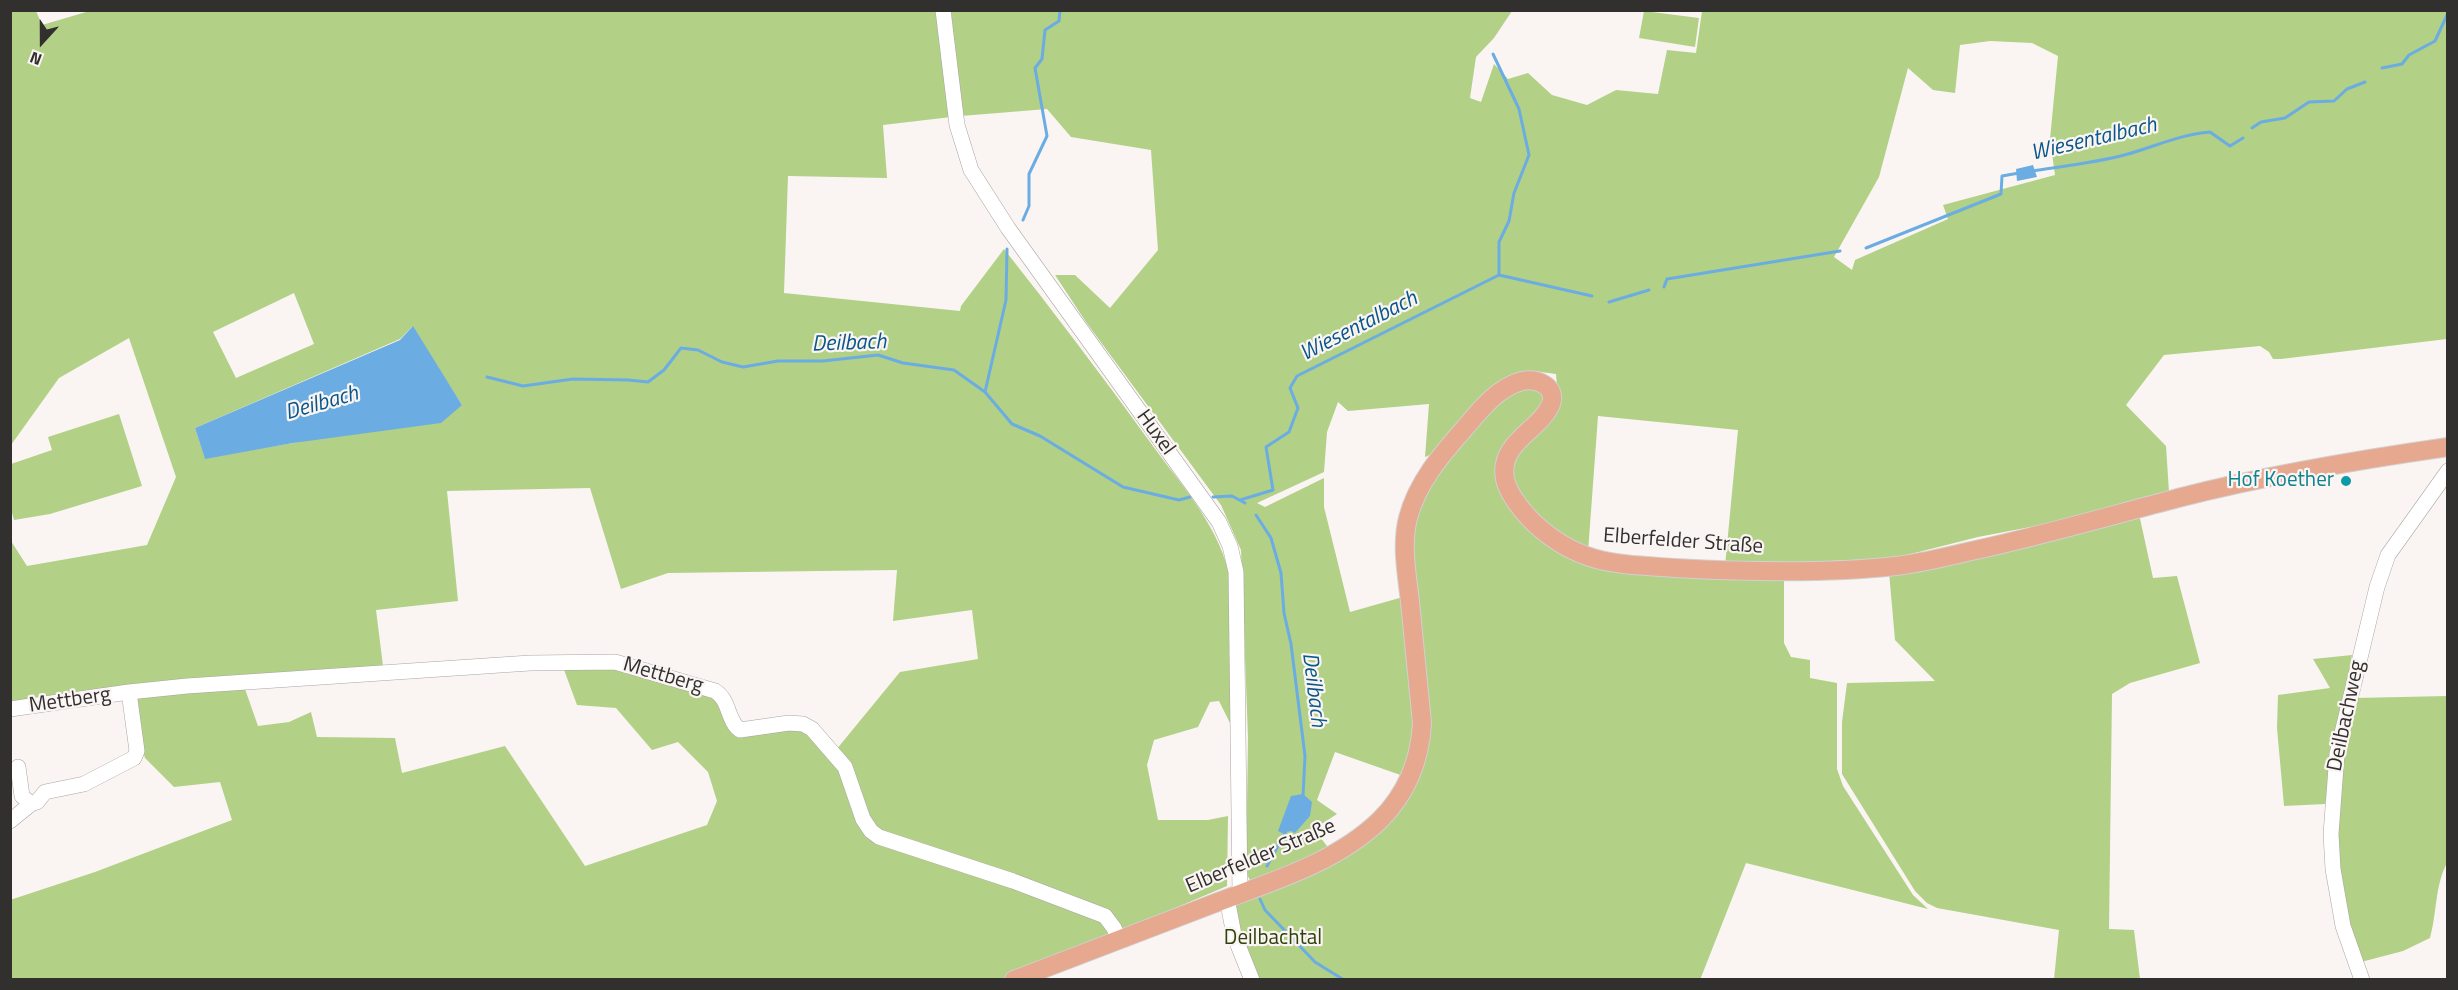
<!DOCTYPE html>
<html>
<head>
<meta charset="utf-8">
<style>
	body { margin:0 }
	#map { position:relative; width:2458px; height:990px; overflow:hidden; background:#faf5f3; font-family:"Titillium Web",sans-serif }
	canvas { display:block }
	.frame { position:absolute; inset:0; border:12px solid #31302f; pointer-events:none }
	.north { position:absolute; left:12px; top:12px; width:60px; height:60px; -webkit-text-stroke:4px #faf5f3; paint-order:stroke; rotate:201deg; font-size:16px; font-weight:700; line-height:24px; text-align:center; color:#31302f }
	.north::after { content:''; display:block; margin:auto; width:21px; height:27px; background:#31302f; clip-path:polygon(50% 0,100% 100%,50% 72%,0 100%) }
</style>
</head>
<body>
<div id="map">
<canvas width="2458" height="990"></canvas>
<div class="frame"></div>
<div class="north">N</div>
</div>
<script>
const ctx = document.querySelector('canvas').getContext('2d');
ctx.lineJoin = 'round';
function paint(path, color) {
  ctx.fillStyle = color;
  ctx.fill(path, 'evenodd');
}
function strokePath(path, color, width, dash) {
  ctx.strokeStyle = color;
  ctx.lineWidth = width;
  ctx.lineCap = dash ? 'butt' : 'round';
  ctx.setLineDash(dash || []);
  ctx.stroke(path);
}
function drawText(font, color, halo, rows, align = 'center') {
  ctx.font = font + ' "Titillium Web",sans-serif';
  ctx.lineWidth = 4.5;
  ctx.setLineDash([]);
  ctx.textBaseline = 'middle';
  ctx.strokeStyle = halo;
  ctx.fillStyle = color;
  for (const [text, x, y, turn = 0] of rows) {
    ctx.save();
    ctx.translate(x, y);
    ctx.rotate((+turn || 0) * Math.PI / 180);
    ctx.textAlign = isNaN(turn) ? turn : align;
    if (halo) ctx.strokeText(text, 0, 0);
    ctx.fillText(text, 0, 0);
    ctx.restore();
  }
}
paint(new Path2D(`
	M93,10L938,11L951,117L883,125L887,178L788,176L784,293L960,311L961,306L1004,249C1054,312 1102,376 1150,442C1178,481 1216,522 1228,570C1239,614 1232,678 1231,725L1219,701L1210,702L1198,727L1154,740L1147,765L1158,820H1208L1228,816L1227,886L1119,932L1115,926L880,836L836,750L900,672L978,659L972,610L893,621L897,570L668,573L621,589L590,488L447,491L458,601L376,610L383,666L11,705V541L27,566L147,545L176,477L129,338L59,378L11,445V11H36L42,25ZM294,293L314,344L236,378L213,332ZM412,327L462,405L293,443L205,458L195,428L400,339Z
	M951,11H1512L1494,38L1476,57L1470,98L1481,102L1494,64L1508,79L1528,73L1552,95L1587,105L1616,90L1658,94L1667,50L1696,53L1702,11H2447V339L2281,359H2273L2269,352L2260,346L2164,355L2126,405L2166,446L2169,492L2067,520L1978,537L1895,558L1725,566L1738,430L1598,416L1588,552L1547,527L1512,488L1510,463L1557,386L1556,374L1533,371L1521,375L1437,452L1425,457L1429,404L1348,411L1338,402L1327,432L1324,472L1257,503L1265,507L1324,478V507L1350,612L1403,597L1418,741L1406,777L1335,752L1317,800L1337,814L1314,829L1330,850L1297,865L1250,880L1246,873L1248,738L1241,550L1221,505L1086,322L1055,275H1075L1110,308L1158,250L1151,150L1071,137L1047,109L961,116ZM1990,41L2032,43L2058,56L2050,139L2055,175L1943,205L1948,219L1855,260L1852,270L1834,257L1879,177L1908,68L1933,90L1955,93L1960,45Z
	M1644,11L1699,18L1695,47L1639,38Z
	M1519,388L1542,390L1544,399L1500,471L1554,547L1784,577V643L1791,657L1810,660V678L1837,683V769L1843,786L1913,895L1928,909L1746,863L1700,980L1252,979L1234,908L1235,902L1375,832L1426,756L1412,524L1441,466L1503,396Z
	M119,414L142,486L50,514L14,520L11,509V464L52,450L48,437Z
	M2139,514L2153,578L2177,576L2200,663L2130,683L2112,694L2109,929L2134,930L2140,979H2054L2059,930L1937,908L1927,903L1915,891L1842,774V722L1847,683L1935,681L1895,640L1889,572Z
	M2352,655L2325,804L2284,806L2277,728L2278,695L2330,688L2313,659Z
	M620,665L712,693L731,727H802L830,751L869,832L1103,918L1114,937L1001,980H11L10,900L95,872L232,820L220,782L174,787L145,758L127,697L244,686L258,726L289,722L311,712L317,737L395,738L402,773L505,746L585,866L707,825L717,801L708,772L678,742L652,750L616,708L577,705L563,667Z
	M2448,696L2447,863C2435,885 2437,913 2430,938L2403,951L2361,962L2348,927L2339,874L2335,800L2354,698Z`), '#b2d086');
paint(new Path2D(`
	M2033,165L2037,177L2017,181L2016,169Z
	M413,326L462,405L441,423L293,443L205,459L195,428L400,340Z
	M1303,794L1312,802L1310,816L1295,833L1291,831L1282,833L1278,831L1291,796Z`), '#6bade3');
strokePath(new Path2D(`
	M1493,54L1519,109L1529,155L1514,193L1509,221L1499,242V275
	M2382,68L2402,64L2409,55L2435,41L2448,13
	M2252,128L2261,122L2285,118L2309,102L2334,101L2347,89L2365,82
	M2031,171C2064,166 2096,163 2128,154C2156,146 2182,134 2210,132L2230,146L2243,138
	M1023,220L1029,206V174L1047,136L1035,68L1042,59L1045,30L1059,21L1060,10
	M1866,248L2001,194L2002,176L2019,173
	M1664,287L1667,279L1840,251
	M1609,302L1649,290
	M487,377L523,386L573,379L628,380L648,382L664,370L681,348L698,350L722,362L743,367L778,361H823L878,355L903,363L954,370L985,392L1012,424L1040,436L1123,487L1179,500L1190,497
	M985,392L1006,300L1007,249
	M1213,497L1232,496L1245,503
	M1240,500L1273,490L1266,447L1289,432L1298,408L1290,388L1297,376L1499,275L1592,296
	M1256,515L1271,538L1281,573L1284,613L1291,644L1305,756L1303,796
	M1267,866L1287,829
	M1260,899L1265,910L1315,962L1344,980`), '#6bade3', 3);
const minor = new Path2D(`
	M943,10L957,125L971,170L1008,228L1219,522L1230,546L1236,572L1240,894
	M10,709L129,692L187,686L530,663L615,662L715,691C730,700 727,721 740,730L789,723L803,724L812,729L845,767L863,819L871,831L879,837L1013,881L1105,916L1114,928L1119,940
	M18,767L22,796L31,804L37,802L45,792L84,784L134,758L137,751L129,692
	M10,821L31,804
	M1227,898L1234,935L1252,980
	M2362,980L2343,926L2333,869L2331,834L2337,754L2377,587L2388,555L2448,471`);
const major = new Path2D(`
	M1014,980C1079,955 1145,930 1210,905C1267,883 1335,864 1380,820C1407,793 1420,761 1422,723C1418,682 1414,642 1410,602C1407,575 1401,545 1408,518C1417,483 1441,455 1464,429C1480,410 1498,387 1522,381C1537,378 1557,386 1551,404C1541,430 1498,442 1505,479C1509,496 1522,511 1534,523C1579,565 1617,564 1675,568C1748,572 1824,574 1896,566C1921,563 1946,557 1971,551C2041,536 2109,516 2178,498C2267,475 2357,460 2448,447`);
strokePath(minor, '#a9a5a3', 16);
strokePath(major, '#d2d1d1', 20);
strokePath(minor, '#fff', 15);
strokePath(major, '#e6a88f', 18);
for (const [x, y, r, color] of [
	[2346,481,6,"#0f9aa8"]
]) {
  const dot = new Path2D();
  dot.arc(x, y, r, 0, 2 * Math.PI);
  ctx.fillStyle = color;
  ctx.fill(dot);
  strokePath(dot, '#faf5f3', 2);
}
drawText('21px', '#31302f', '#faf5f3', [
	["Huxel",1155,433,54],
	["Elberfelder Straße",1683,542,4],
	["Mettberg",663,676,16],
	["Mettberg",70,701,-8],
	["Deilbachweg",2347,716,-78],
	["Elberfelder Straße",1261,857,-23]
]);
drawText('21px', '#0d838f', '#faf5f3', [
	["Hof Koether",2334,481]
], 'right');
drawText('21px', '#2f420b', '#faf5f3', [
	["Deilbachtal",1273,939]
]);
drawText('italic 22px', '#09578a', '#faf5f3', [
	["Wiesentalbach",2094,140,-13],
	["Wiesentalbach",1359,327,-27],
	["Deilbach",849,344,-2],
	["Deilbach",322,404,-16],
	["Deilbach",1313,690,83]
]);
</script>
</body>
</html>
